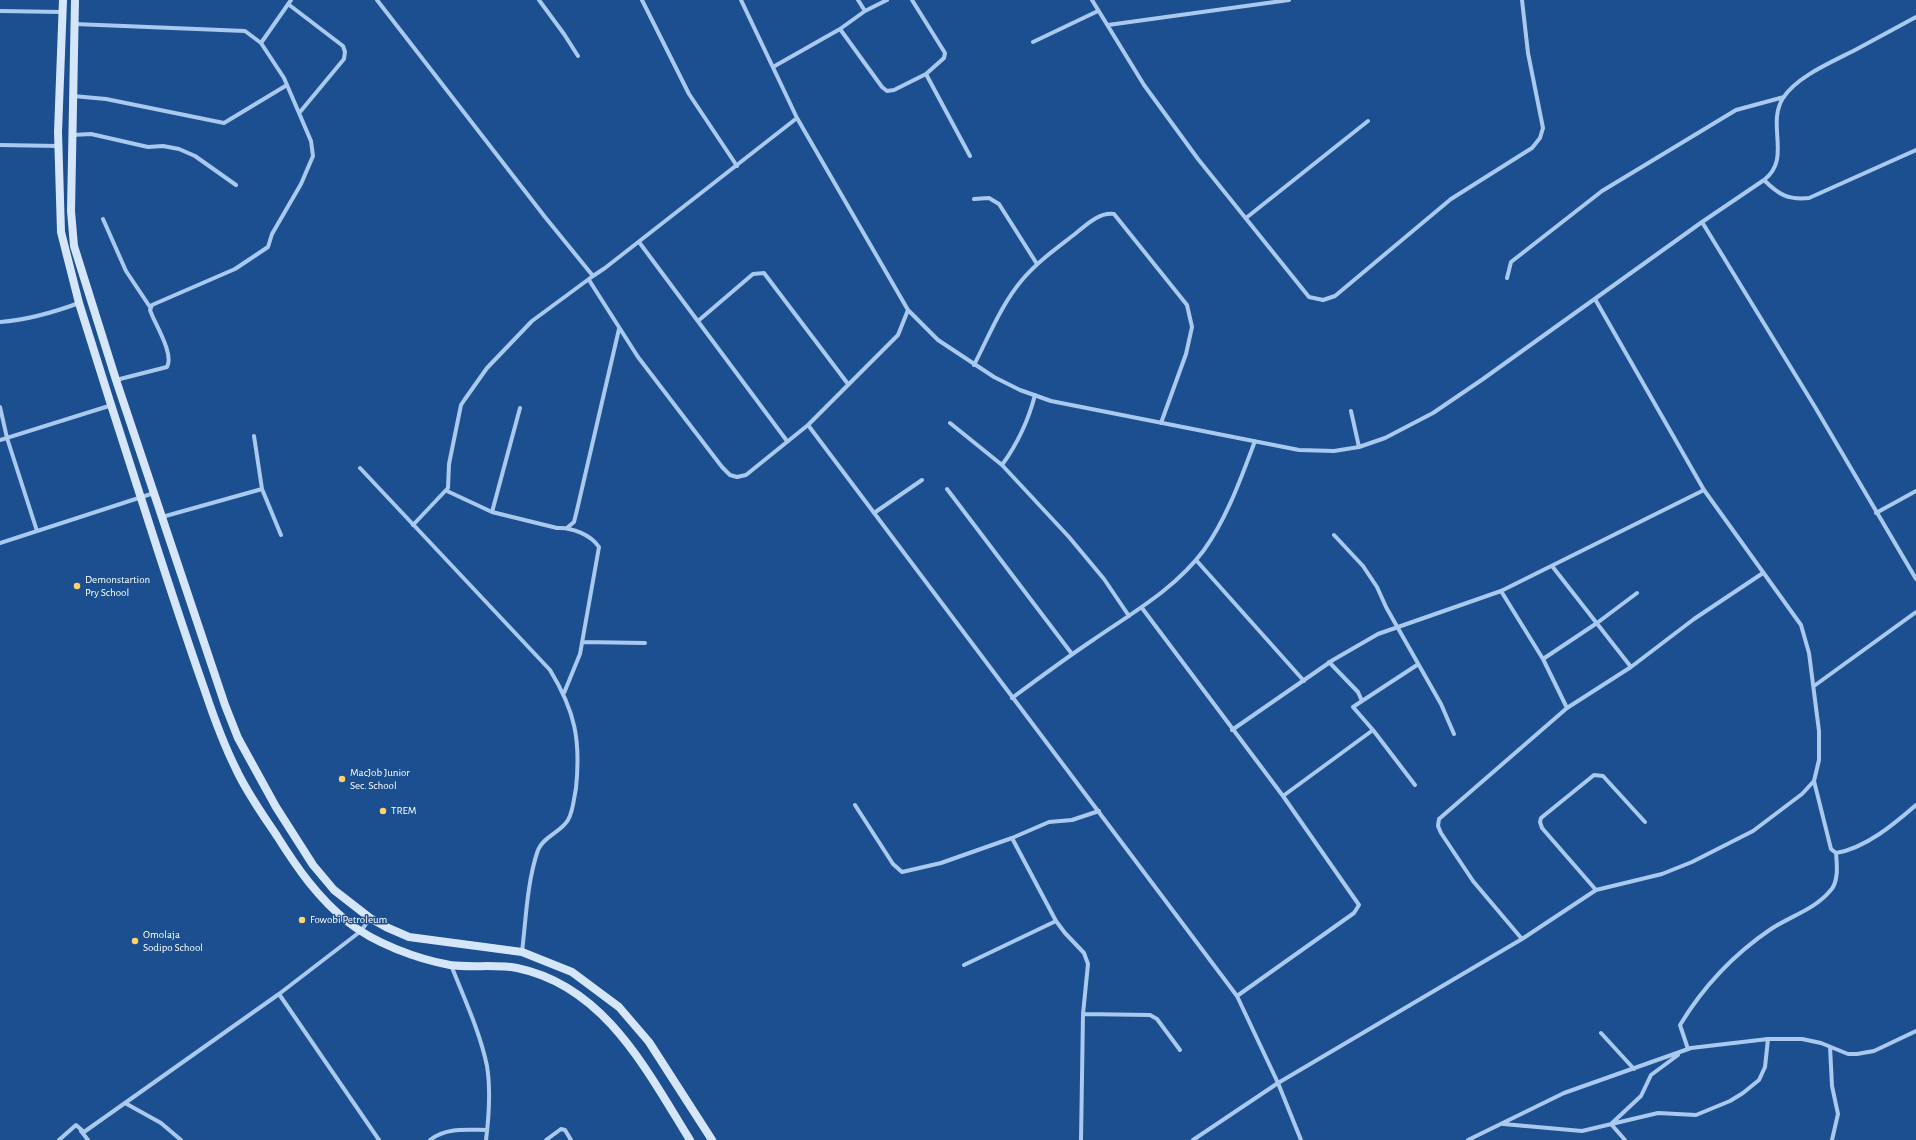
<!DOCTYPE html>
<html>
<head>
<meta charset="utf-8">
<style>
	body { margin:0 }
	canvas { display:block; background:#1b4f8f }
</style>
</head>
<body>
<canvas width="1916" height="1140"></canvas>
<script>
const ctx = document.querySelector('canvas').getContext('2d');
ctx.lineJoin = 'round';
function strokePath(path, color, width, dash) {
  ctx.strokeStyle = color;
  ctx.lineWidth = width;
  ctx.lineCap = dash ? 'butt' : 'round';
  ctx.setLineDash(dash || []);
  ctx.stroke(path);
}
function drawText(font, color, halo, rows, align = 'center') {
  ctx.font = font + ' "Alegreya Sans",sans-serif';
  ctx.lineWidth = 3;
  ctx.setLineDash([]);
  ctx.textBaseline = 'middle';
  ctx.strokeStyle = halo;
  ctx.fillStyle = color;
  for (const [text, x, y, turn = 0] of rows) {
    ctx.save();
    ctx.translate(x, y);
    ctx.rotate((+turn || 0) * Math.PI / 180);
    ctx.textAlign = isNaN(turn) ? turn : align;
    if (halo) ctx.strokeText(text, 0, 0);
    ctx.fillText(text, 0, 0);
    ctx.restore();
  }
}
strokePath(new Path2D(`
	M377,0L545,217L593,276
	M539,0L564,34L578,56
	M642,0L689,94L737,166
	M741,0L797,118L908,310L938,340L994,377L1020,390L1051,401L1299,450L1334,451L1359,447L1385,438L1433,413L1483,379L1702,222L1764,180C1792,159 1766,125 1783,98C1797,76 1834,61 1857,49C1877,38 1896,28 1916,17
	M858,0L865,11
	M1092,0L1144,85L1198,159L1309,297L1323,300L1335,296L1451,199L1532,148L1540,138L1543,128L1528,53L1522,0
	M288,4L343,46L345,52L344,59L300,112
	M0,11L62,12
	M75,24L245,31L261,43L284,78L311,141L313,156L301,184L272,234L268,247L235,269L152,305L150,310L152,315C157,327 174,355 167,367L116,380
	M1108,25L1289,0
	M840,29L882,87L887,91L894,90L926,74L944,58L945,53L912,0
	M1033,42L1098,11
	M261,43L291,0
	M773,67L840,29L865,11L887,0
	M926,74L970,156
	M73,96L106,99L224,123L287,85
	M72,135L91,134L148,147L163,146L179,149L195,156L236,185
	M0,145L59,146
	M1764,180C1779,195 1788,200 1809,198L1916,150
	M974,199L989,198L999,204L1037,264
	M1246,218L1368,121
	M103,219L126,271L150,307
	M1702,222L1815,407L1916,579
	M639,242L787,441
	M1507,278L1511,262L1602,191L1736,110L1784,97
	M589,280L638,357L722,467L730,475L737,477L746,475L808,425L898,335L908,310
	M698,321L753,274L764,273L848,384
	M0,322C28,320 52,313 79,303
	M974,365C989,336 1001,305 1022,280C1037,262 1057,248 1075,234C1086,225 1099,212 1114,214L1187,305L1192,327L1186,354L1161,423
	M0,407L7,438L37,531
	M1351,411L1359,447
	M950,423L1002,465L1069,537L1104,579L1129,616
	M808,425L1237,996L1278,1083L1301,1140
	M254,436L262,489L281,535
	M0,440L112,405
	M1002,465C1018,443 1028,422 1035,395
	M360,468L550,670C575,711 581,740 576,788C574,798 573,812 568,820C561,832 543,837 538,850C527,882 526,919 522,952
	M947,489L1072,654
	M447,491L492,512L557,528C572,527 591,535 599,547L580,654L564,693
	M492,512L520,408
	M874,513L922,480
	M1876,513L1916,491
	M162,517L262,489
	M413,525L448,488L449,464L461,405L465,399L487,368L532,321L593,276L605,268L797,118
	M568,527L574,522L577,510L619,329
	M1334,535L1363,566L1377,587L1386,607L1441,704L1454,734
	M0,543L154,493
	M1196,560L1304,681
	M1552,566L1631,667
	M1501,591L1543,659L1567,708
	M1142,608L1283,796L1359,905L1354,913L1237,996
	M582,642L645,643
	M1543,659L1597,623L1637,593
	M1329,662L1358,692L1362,701L1353,707L1373,730L1415,785
	M1814,686L1916,612
	M1012,698C1039,678 1066,658 1093,640C1132,613 1175,589 1204,550C1227,518 1241,478 1255,441
	M1362,701L1417,665
	M1232,730L1333,660L1378,634L1501,591L1704,490
	M1814,781L1831,849L1836,853C1866,848 1894,824 1916,805
	M1283,796L1373,730
	M855,805L893,864L902,872L941,863L1012,838L1049,822L1072,820L1099,811
	M1012,838L1056,921L1065,933L1084,953L1088,964L1083,1014L1081,1140
	M1596,890L1542,828L1540,822L1541,818L1594,775L1603,776L1645,822
	M1522,939L1473,881L1441,833L1438,826L1439,819L1567,708L1631,667L1694,619L1763,573
	M451,965C464,998 480,1032 487,1066C491,1091 489,1116 486,1140
	M964,965L1056,921
	M279,994L379,1140
	M1083,1014L1150,1015L1157,1019L1180,1050
	M1601,1033L1634,1069
	M1830,1047L1832,1086L1838,1114L1832,1140
	M1688,1049L1680,1025C1703,987 1734,954 1771,929C1791,916 1815,909 1830,891C1839,882 1837,864 1836,853
	M125,1103L161,1123L181,1140
	M1503,1124L1582,1131L1658,1113L1696,1115L1730,1101L1743,1093L1759,1080L1765,1067L1768,1039
	M81,1131L88,1140
	M59,1140L76,1125L84,1132L279,994L361,931L370,918
	M430,1140C446,1127 467,1130 487,1130
	M546,1140L561,1129L565,1130L571,1140
	M1193,1140L1278,1083L1522,939L1596,890L1662,874L1692,862L1753,831L1802,794L1814,781L1819,760V731L1809,653L1801,625L1704,490L1595,299
	M1468,1140L1564,1093L1691,1048L1768,1039H1802L1821,1043L1848,1054H1857L1874,1051L1916,1031
	M1625,1140L1611,1124L1641,1096L1651,1075L1678,1055`), '#a9c9ee', 4);
strokePath(new Path2D(`
	M63,0L58,132L61,232L79,303C105,387 132,470 159,554C174,600 189,646 205,691C214,718 224,745 236,769C247,793 263,815 277,836C297,868 318,898 348,922C374,943 417,959 450,965C472,968 495,964 517,968C605,986 647,1071 690,1140
	M75,0L71,211L74,246L116,380L225,705L238,738L276,807L313,865L334,890L370,918L386,927L409,937L522,952L572,972L619,1007L649,1042L712,1140`), '#d6e6fa', 8);
for (const [x, y, r, color] of [
	[77,586,4,"#ffd166"],
	[342,779,4,"#ffd166"],
	[383,811,4,"#ffd166"],
	[302,920,4,"#ffd166"],
	[135,941,4,"#ffd166"]
]) {
  const dot = new Path2D();
  dot.arc(x, y, r, 0, 2 * Math.PI);
  ctx.fillStyle = color;
  ctx.fill(dot);
  strokePath(dot, '#1b4f8f', 1.5);
}
drawText('11px', '#fff', '#1b4f8f', [
	["Demonstartion",85,580],
	["Pry School",85,593],
	["MacJob Junior",350,773],
	["Sec. School",350,786],
	["TREM",391,811],
	["Fowobi Petroleum",310,920],
	["Omolaja",143,935],
	["Sodipo School",143,948]
], 'left');
</script>
</body>
</html>
